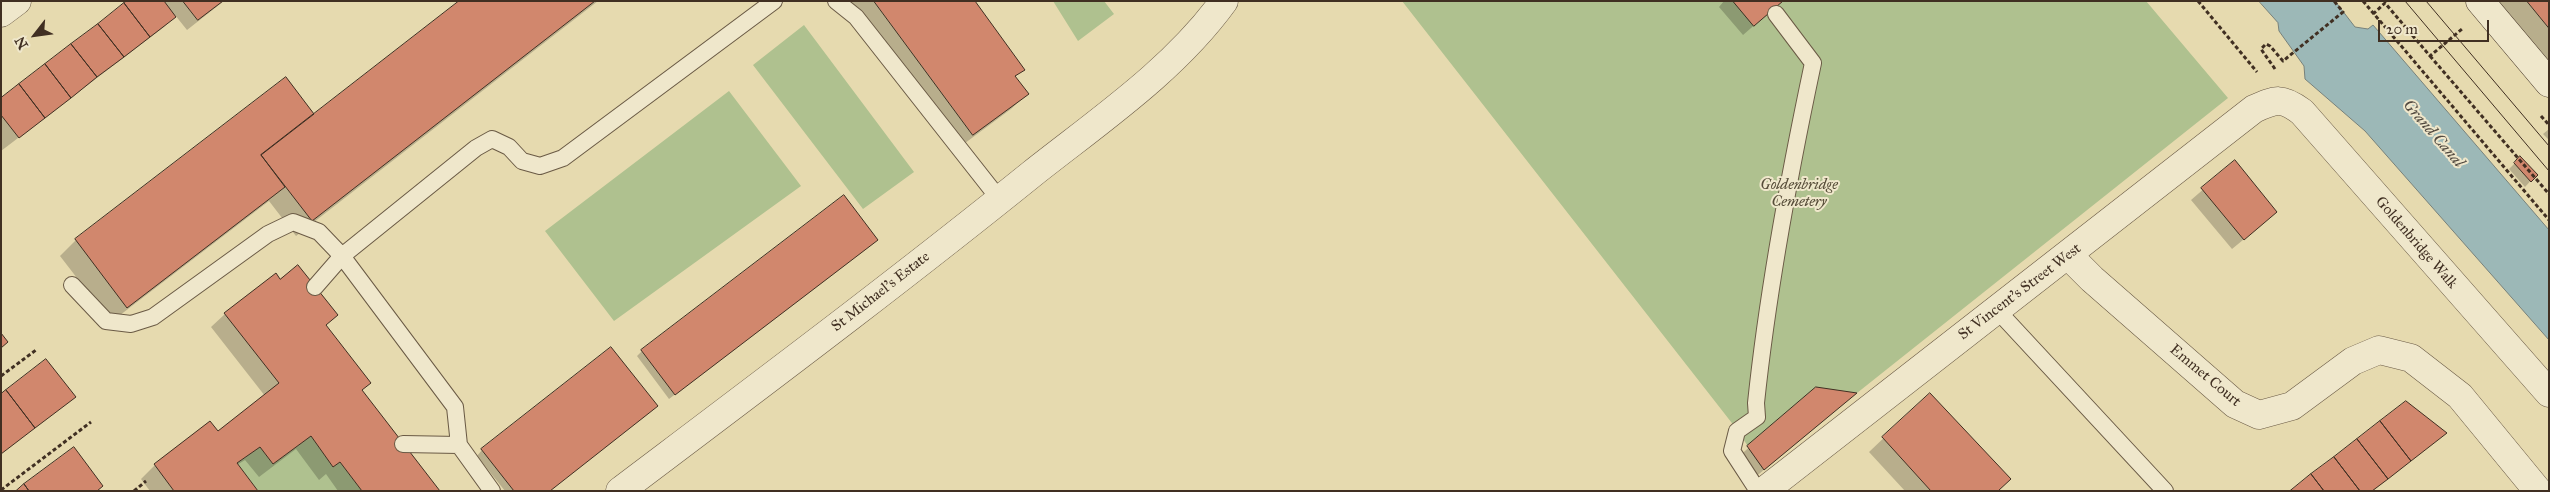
<!DOCTYPE html>
<html>
<head>
<meta charset="utf-8">
<style>
	body { margin:0 }
	#map { position:relative; width:2550px; height:492px; overflow:hidden; background:#e6daaf; font-family:"IM FELL Great Primer",serif }
	canvas { display:block }
	.frame { position:absolute; inset:0; border:2px solid #402f22; pointer-events:none }
	.north { position:absolute; left:10px; top:10px; width:50px; height:50px; -webkit-text-stroke:4px #efe7cb; paint-order:stroke; rotate:240deg; font-size:14px; font-weight:700; line-height:20px; text-align:center; color:#402f22 }
	.north::after { content:''; display:block; margin:auto; width:18px; height:22px; background:#402f22; clip-path:polygon(50% 0,100% 100%,50% 72%,0 100%) }
	.scale { position:absolute; left:2378px; top:20px; width:111px; height:22px; box-sizing:border-box; border:2px solid #402f22; border-top:0; padding-left:6px; font-size:15px; line-height:18px; white-space:nowrap; color:#402f22; -webkit-text-stroke:4px #efe7cb; paint-order:stroke }
</style>
</head>
<body>
<div id="map">
<canvas width="2550" height="492"></canvas>
<div class="frame"></div>
<div class="north">N</div>
<div class="scale">20 m</div>
</div>
<script>
const ctx = document.querySelector('canvas').getContext('2d');
ctx.lineJoin = 'round';
function paint(path, color) {
  ctx.fillStyle = color;
  ctx.fill(path, 'evenodd');
}
function strokePath(path, color, width, dash) {
  ctx.strokeStyle = color;
  ctx.lineWidth = width;
  ctx.lineCap = dash ? 'butt' : 'round';
  ctx.setLineDash(dash || []);
  ctx.stroke(path);
}
function drawText(font, color, halo, rows, align = 'center') {
  ctx.font = font + ' "IM FELL Great Primer",serif';
  ctx.lineWidth = 4;
  ctx.setLineDash([]);
  ctx.textBaseline = 'middle';
  ctx.strokeStyle = halo;
  ctx.fillStyle = color;
  for (const [text, x, y, turn = 0] of rows) {
    ctx.save();
    ctx.translate(x, y);
    ctx.rotate((+turn || 0) * Math.PI / 180);
    ctx.textAlign = isNaN(turn) ? turn : align;
    if (halo) ctx.strokeText(text, 0, 0);
    ctx.fillText(text, 0, 0);
    ctx.restore();
  }
}
paint(new Path2D(`
	M1053,1H1104L1114,14L1078,41Z
	M1402,1H2146L2228,98L1857,393L1764,470L1735,427Z
	M804,25L914,172L863,209L753,65Z
	M729,91L801,186L614,321L545,231Z
	M311,436L333,467L340,462L362,491H258L237,463L260,447L273,464Z`), '#afc18f');
const water = new Path2D(`
	M2259,1H2335L2355,27L2368,29L2373,25L2549,230V340L2365,131L2305,79L2304,66L2279,31L2278,23Z`);
paint(water, '#9cb8b7');
strokePath(water, '#77817b', 1);
paint(new Path2D(`
	M129,1H224L187,30L175,15L164,27L1,151V100Z
	M461,1H598L296,236L269,201L111,322L60,256L76,240L313,116Z
	M847,1H974L1023,69L1015,77L1027,94L1011,109L957,149Z
	M1724,1H1782L1743,35L1719,7Z
	M2498,1H2549V62Z
	M2549,129V140L2543,134Z
	M2520,158L2536,175L2525,187L2509,169Z
	M2235,162L2265,222L2232,249L2191,200Z
	M871,245L669,399L637,356L642,351Z
	M280,281L336,315L325,326L361,391L438,491H338L326,474L319,480L296,449L259,477L245,460L237,465L256,491H150L141,479L155,465L209,422L218,433L265,396L211,327L225,314Z
	M1817,388L1844,403L1753,479L1737,458Z
	M1930,394L1997,491H1905L1869,452Z
	M2445,433L2373,491H2292Z
	M482,450L550,491H505L477,456Z`), '#0003');
const building = new Path2D(`
	M127,1H164L176,17L150,37L124,3Z
	M183,1H223L198,20Z
	M459,1H595L312,221L261,155Z
	M874,1H975L1025,70L1015,76L1029,94L973,135Z
	M1733,1H1783L1754,26Z
	M2527,1H2549V28Z
	M124,3L150,37L124,57L98,24Z
	M98,24L124,57L97,77L71,44Z
	M71,44L97,77L71,98L45,64Z
	M45,64L71,98L45,118L19,84Z
	M286,77L314,114L261,155L285,187L127,308L75,239Z
	M19,84L45,118L19,138L1,115V98Z
	M2520,156L2538,175L2531,182L2514,163Z
	M2235,160L2277,212L2244,240L2201,188Z
	M844,195L878,240L675,395L641,350Z
	M298,265L338,315L326,325L371,383L362,390L440,491H362L340,462L333,467L311,436L273,464L260,447L237,463L258,491H174L154,464L210,421L218,431L279,383L224,313L276,273L280,279Z
	M1,333L8,342L1,348Z
	M611,347L658,406L550,491H514L481,449Z
	M46,359L76,397L35,428L6,390Z
	M1816,387L1857,393L1764,470L1747,446Z
	M6,390L35,428L1,454V394Z
	M1930,393L2011,479L1998,491H1931L1882,437Z
	M2406,401L2447,433L2411,461L2380,421Z
	M2380,421L2411,461L2388,479L2357,439Z
	M2357,439L2388,479L2372,491H2360L2334,457Z
	M74,447L103,486L97,491H29L24,484Z
	M2334,457L2360,491H2324L2311,474Z
	M2311,474L2324,491H2290Z
	M24,484L29,491H16Z`);
paint(building, '#d1876d');
strokePath(building, '#402f22', 1);
const service = new Path2D(`
	M836,1L856,17L1000,200
	M72,285L106,321L131,324L153,317L268,234L293,222L319,232L342,256L455,407L459,445L492,491
	M315,287L342,256L476,148L492,139L509,147L522,161L540,166L563,158L774,1
	M1996,309L2165,491
	M403,444L459,445
	M1758,491L1732,451L1737,431L1757,417L1756,403C1768,288 1789,176 1813,63L1776,14`);
const minor = new Path2D(`
	M1,13L17,1
	M2068,255L2092,279L2235,404L2259,415L2292,406L2353,361L2379,350L2411,358L2460,396L2538,491
	M620,491C759,386 898,282 1033,173C1100,120 1174,70 1224,1
	M1764,491L2254,109C2276,99 2282,97 2302,112L2549,393`);
const secondary = new Path2D(`
	M2480,1L2549,83`);
strokePath(service, '#6a5a45', 18);
strokePath(minor, '#6a5a45', 29);
strokePath(secondary, '#402f22', 29);
strokePath(new Path2D(`
	M2198,1L2257,72
	M2363,1L2549,220
	M2373,14L2385,3L2430,56L2462,29
	M2430,56L2549,194
	M2275,69L2261,49L2266,44L2270,46L2283,61L2343,12L2334,1
	M2541,116L2549,125
	M1,376L36,350
	M1,490L91,422
	M134,491L146,481`), '#402f22', 3, [4, 2.5]);
strokePath(service, '#efe7cb', 16);
strokePath(minor, '#efe7cb', 28);
strokePath(secondary, '#efe7cb', 28);
strokePath(new Path2D(`
	M2405,1L2549,171
	M2426,1L2549,146`), '#402f22', 1);
drawText('italic 15px', '#564c38', '#efe7cb', [
	["Goldenbridge",1799,185],
	["Cemetery",1799,202]
]);
drawText('15px', '#402f22', '#efe7cb', [
	["Goldenbridge Walk",2416,243,49],
	["St Michael's Estate",881,292,-38],
	["St Vincent's Street West",2020,292,-37],
	["Emmet Court",2205,376,40]
]);
drawText('italic 16px', '#524a40', '#efe7cb', [
	["Grand Canal",2433,134,49]
]);
</script>
</body>
</html>
